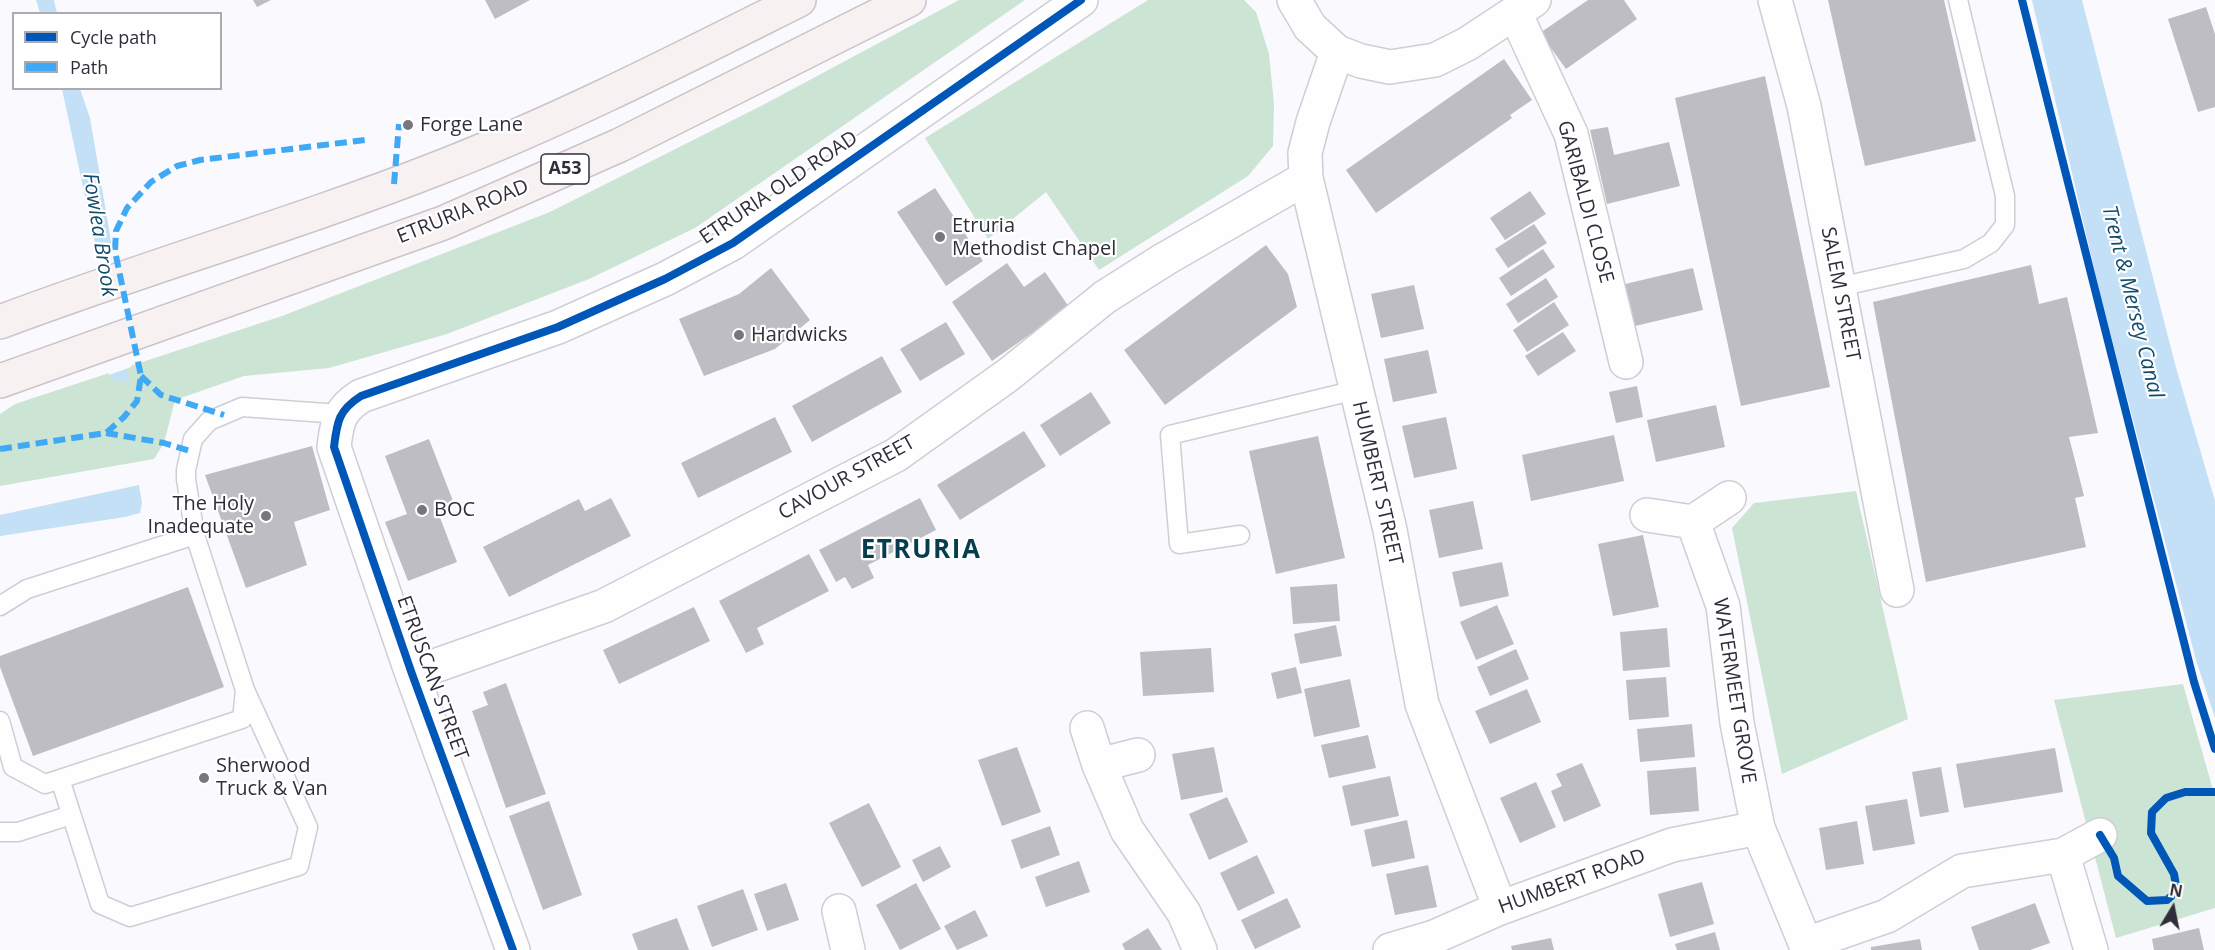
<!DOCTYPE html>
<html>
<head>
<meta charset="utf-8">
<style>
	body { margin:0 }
	#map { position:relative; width:2215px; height:950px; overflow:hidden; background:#faf9fd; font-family:"Open Sans",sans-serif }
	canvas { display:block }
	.legend { position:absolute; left:12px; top:12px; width:210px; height:78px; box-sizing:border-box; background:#fff; border:2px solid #acabb0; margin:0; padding:8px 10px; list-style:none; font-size:18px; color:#302e3a }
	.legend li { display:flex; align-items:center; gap:12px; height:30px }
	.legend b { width:30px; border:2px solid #acabb0 }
	.north { position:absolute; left:2143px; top:878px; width:60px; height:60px; -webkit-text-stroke:4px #fff; paint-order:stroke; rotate:10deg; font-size:16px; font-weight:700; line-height:24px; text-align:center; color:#302e3a }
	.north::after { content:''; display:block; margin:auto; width:21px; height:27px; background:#302e3a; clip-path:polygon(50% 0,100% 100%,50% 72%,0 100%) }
</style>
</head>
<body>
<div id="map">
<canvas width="2215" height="950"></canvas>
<ul class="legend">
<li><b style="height:8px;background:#0057b8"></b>Cycle path</li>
<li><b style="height:8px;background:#3fa9f5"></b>Path</li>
</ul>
<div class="north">N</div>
</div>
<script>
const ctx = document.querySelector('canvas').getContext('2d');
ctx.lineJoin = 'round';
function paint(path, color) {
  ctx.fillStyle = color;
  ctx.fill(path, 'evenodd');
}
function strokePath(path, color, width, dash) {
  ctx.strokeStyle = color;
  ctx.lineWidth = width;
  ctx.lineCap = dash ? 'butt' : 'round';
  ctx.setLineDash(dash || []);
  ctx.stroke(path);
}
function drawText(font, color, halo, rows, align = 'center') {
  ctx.font = font + ' "Open Sans",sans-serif';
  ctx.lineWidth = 4.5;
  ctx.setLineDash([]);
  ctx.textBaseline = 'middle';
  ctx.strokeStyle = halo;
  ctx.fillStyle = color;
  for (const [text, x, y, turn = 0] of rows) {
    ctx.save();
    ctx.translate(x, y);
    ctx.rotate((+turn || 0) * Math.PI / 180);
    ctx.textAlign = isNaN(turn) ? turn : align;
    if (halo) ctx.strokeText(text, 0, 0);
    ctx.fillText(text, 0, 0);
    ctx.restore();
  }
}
paint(new Path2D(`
	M959,0H1025L695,228L589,279L447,334L329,368L244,376L175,400L164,443L154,459L0,486V414L15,404L282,316L550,212L763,105Z
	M1148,0H1244L1256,12L1269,54L1274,104L1273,146L1248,176L1099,270L1046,192L988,239L925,138Z
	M1856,491L1908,719L1782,774L1732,528L1754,503Z
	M2183,684L2215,797V908L2116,938L2054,700Z`), '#cce4d3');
paint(new Path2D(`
	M36,0H54L57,13H40Z
	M2032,0H2082L2175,364L2215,501V718L2196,660L2100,294Z
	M62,89H80L90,118L110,235L129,381L113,382L95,243Z
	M139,485L142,503L140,513L125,517L0,536V515Z`), '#c3e0f6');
paint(new Path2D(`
	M115,246L131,367L109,375L94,254Z`), '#faf9fd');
paint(new Path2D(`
	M253,0H271L257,7Z
	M485,0H530L495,19Z
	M1588,0H1624L1637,19L1566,69L1540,33Z
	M1828,0H1944L1976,141L1865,166Z
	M2206,7L2215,34V107L2198,112L2168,19Z
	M1504,59L1532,100L1510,115L1512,118L1376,213L1346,170Z
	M1765,76L1830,387L1741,406L1675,98Z
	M1608,127L1614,155L1669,142L1680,186L1607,204L1590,130Z
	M935,188L983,261L946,286L897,212Z
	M1530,191L1546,214L1505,240L1490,218Z
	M1534,224L1547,243L1508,268L1495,249Z
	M1266,245L1288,274L1297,307L1165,405L1124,350Z
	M1543,249L1555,267L1511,296L1499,278Z
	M1007,263L1024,287L1045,272L1069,307L992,361L952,302Z
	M2031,265L2039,304L2067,297L2098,433L2069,437L2084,496L2075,498L2086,547L1926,582L1873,302Z
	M771,268L810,320L775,349L704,376L679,319L739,294Z
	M1693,268L1703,310L1631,327L1621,285Z
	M1546,278L1558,297L1518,323L1506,304Z
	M1414,285L1424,329L1381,338L1371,294Z
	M1554,302L1569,325L1527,352L1513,330Z
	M946,322L965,354L920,381L900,349Z
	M1563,332L1576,351L1538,376L1525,356Z
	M1428,350L1437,393L1393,402L1384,359Z
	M882,356L902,392L812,442L792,406Z
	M1637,386L1643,417L1616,423L1609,392Z
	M1091,392L1111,423L1060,456L1040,425Z
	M1716,405L1725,447L1656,462L1647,420Z
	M775,417L792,452L698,498L681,463Z
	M1446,417L1457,469L1414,478L1402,426Z
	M1024,431L1046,466L960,520L937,485Z
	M1614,435L1624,481L1531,501L1522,455Z
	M1318,436L1345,558L1276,574L1249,451Z
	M429,439L453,501L436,507L457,562L408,581L385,522L407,514L385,456Z
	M312,446L330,510L294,522L307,565L246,588L205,475Z
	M611,498L631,536L509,597L483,547L579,499L585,511Z
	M920,498L936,530L868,565L874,578L852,589L845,577L836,582L819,550Z
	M1473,501L1483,549L1439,558L1429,510Z
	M1643,535L1659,607L1613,616L1598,544Z
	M809,554L829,591L757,628L764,644L746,653L719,601Z
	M1502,562L1509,596L1460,607L1452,572Z
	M1337,584L1340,621L1293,624L1290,587Z
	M188,587L224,687L33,756L0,667V656Z
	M1497,605L1514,644L1476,660L1460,622Z
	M694,607L710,641L619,684L603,650Z
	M1336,625L1342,656L1300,664L1294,634Z
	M1667,628L1670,667L1623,671L1620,632Z
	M1211,648L1214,692L1143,696L1140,652Z
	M1516,649L1529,679L1490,696L1477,667Z
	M1296,667L1302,693L1277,699L1271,673Z
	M1666,677L1669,717L1629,720L1626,680Z
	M1350,679L1360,727L1314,737L1304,689Z
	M506,683L546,794L506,808L472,711L488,705L483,692Z
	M1527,689L1541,722L1490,744L1475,711Z
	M1692,724L1695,757L1640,762L1637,729Z
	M1368,735L1376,768L1329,778L1321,745Z
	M1017,747L1041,812L1002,826L978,760Z
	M1214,747L1223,792L1181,800L1172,754Z
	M2055,748L2063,792L1964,808L1956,764Z
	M1582,763L1601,806L1564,822L1551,791L1562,786L1556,774Z
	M1696,767L1699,811L1650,815L1647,771Z
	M1941,767L1949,812L1920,817L1912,772Z
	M1390,776L1399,816L1351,826L1342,786Z
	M1536,782L1556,827L1520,843L1500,798Z
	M1227,797L1248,842L1209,860L1189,814Z
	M1907,799L1915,844L1873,851L1865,806Z
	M549,801L582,895L543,910L509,816Z
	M869,803L901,867L862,887L829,823Z
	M1407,820L1415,858L1372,867L1364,830Z
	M1857,821L1864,864L1826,870L1819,828Z
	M1050,826L1060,855L1021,869L1011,840Z
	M940,846L951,867L923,882L912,860Z
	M1257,855L1275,893L1238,911L1220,873Z
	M1079,861L1090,892L1046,907L1035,877Z
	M1428,865L1437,907L1395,915L1386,874Z
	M1702,882L1714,924L1670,937L1658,894Z
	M786,883L799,920L767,931L754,894Z
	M916,883L941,929L900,950L876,905Z
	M743,889L758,930L712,947L697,906Z
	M1287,898L1301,927L1255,949L1241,920Z
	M2035,903L2050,943L2030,950H1979L1971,927Z
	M975,910L988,936L957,950L944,926Z
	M677,918L689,950H638L632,934Z
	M1148,928L1162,950H1125L1122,944Z
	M2199,928L2204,950H2154L2152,939Z
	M1715,932L1720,950H1677L1675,944Z
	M1551,938L1554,950H1512L1511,946Z
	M1920,939L1922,950H1871V947Z`), '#bfbdc4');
const service = new Path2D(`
	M1839,287L1964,259L1991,243L2005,225V196L1958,0
	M1240,535L1179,544L1170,435L1356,390
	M0,606L27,589L195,535
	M0,721L13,767L45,784L242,719L245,690L195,535L186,479V470L193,439L209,421L242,407L340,414
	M60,779L100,904L130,917L299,866L308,827L245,690
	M0,832H18L71,815`);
const minor = new Path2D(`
	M1775,0L1804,106L1897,590
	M1515,13L1571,134L1626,362
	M1337,52L1313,122L1305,153L1306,178L1390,530L1422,704L1500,908
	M1647,515L1693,522L1729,498
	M1693,522L1723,606L1737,723L1758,828L1808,950
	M412,674L604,606L896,455L1008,375L1105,297L1165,259L1306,178
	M1087,728L1099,765L1127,830L1184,913L1200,950
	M1099,765L1138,755
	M2063,855L2091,950
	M839,911L848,950
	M1806,944L1887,916L1962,871L2063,855L2100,835
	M513,950L412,674L334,447C337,421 339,410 361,396L558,327L665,279L733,243L1081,0
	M1390,950L1434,937L1500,908L1672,845L1758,828`);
const tertiary = new Path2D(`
	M1294,0L1310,27L1337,52L1361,61L1390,67L1435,60L1467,44L1534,0`);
const trunk = new Path2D(`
	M0,322C146,267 296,224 441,167C564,119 681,59 799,0
	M0,381L443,223L620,145L909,0`);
strokePath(service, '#cfced5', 21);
strokePath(minor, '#cfced5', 36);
strokePath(tertiary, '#cfced5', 36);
strokePath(trunk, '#ccc3c7', 36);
strokePath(service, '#fefeff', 18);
strokePath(minor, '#fefeff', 33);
strokePath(tertiary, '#fefeff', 33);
strokePath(trunk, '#f8f1f2', 33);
strokePath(new Path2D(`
	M394,184L399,124
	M141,376L161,395L224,415
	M106,433L164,443L190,451
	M0,449L106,433L124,417L137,401L141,376L115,251L116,231L127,208L151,182L177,166L200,160L365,140`), '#3fa9f5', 6, [12, 6]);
strokePath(new Path2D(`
	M2022,0L2194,682L2215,749
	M2100,835L2114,858L2118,876L2147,901L2167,900L2177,891L2174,874L2151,833L2152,812L2166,798L2185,792H2215
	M513,950L412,674L334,447C337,421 339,410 361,396L558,327L665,279L733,243L1081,0`), '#0057b8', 8);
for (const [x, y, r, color] of [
	[408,125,6,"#77757e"],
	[940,237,6,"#77757e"],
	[739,335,6,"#77757e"],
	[422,510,6,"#77757e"],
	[266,516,6,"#77757e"],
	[204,778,6,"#77757e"]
]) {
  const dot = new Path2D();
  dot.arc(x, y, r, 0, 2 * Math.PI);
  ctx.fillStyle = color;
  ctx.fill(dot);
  strokePath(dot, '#fff', 2);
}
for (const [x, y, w] of [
	[565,169,48]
]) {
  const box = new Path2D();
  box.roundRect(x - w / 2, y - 15, w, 30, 4.5);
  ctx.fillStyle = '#fff';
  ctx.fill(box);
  strokePath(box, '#302e3a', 1.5);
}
drawText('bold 18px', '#302e3a', null, [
	["A53",565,169]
]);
drawText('20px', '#302e3a', '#fff', [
	["Forge Lane",420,125],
	["Etruria",952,226],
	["Methodist Chapel",952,249],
	["Hardwicks",751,335],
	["The Holy",254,504,"right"],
	["Inadequate",254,527,"right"],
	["BOC",434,510],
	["Sherwood",216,766],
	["Truck & Van",216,789]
], 'left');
drawText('20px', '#302e3a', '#fff', [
	["ETRURIA OLD ROAD",779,188,-34],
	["GARIBALDI CLOSE",1585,202,75],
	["ETRURIA ROAD",463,212,-22],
	["SALEM STREET",1840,294,79],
	["CAVOUR STREET",847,478,-29],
	["HUMBERT STREET",1377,483,77],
	["ETRUSCAN STREET",432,678,70],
	["WATERMEET GROVE",1734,691,81],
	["HUMBERT ROAD",1572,882,-20]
]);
drawText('italic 21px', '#124b6c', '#fff', [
	["Fowlea Brook",99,235,81],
	["Trent & Mersey Canal",2132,302,76]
]);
ctx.letterSpacing = '1.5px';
drawText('bold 26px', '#073e4f', '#fff', [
	["ETRURIA",921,551]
]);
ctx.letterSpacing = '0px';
</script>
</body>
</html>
